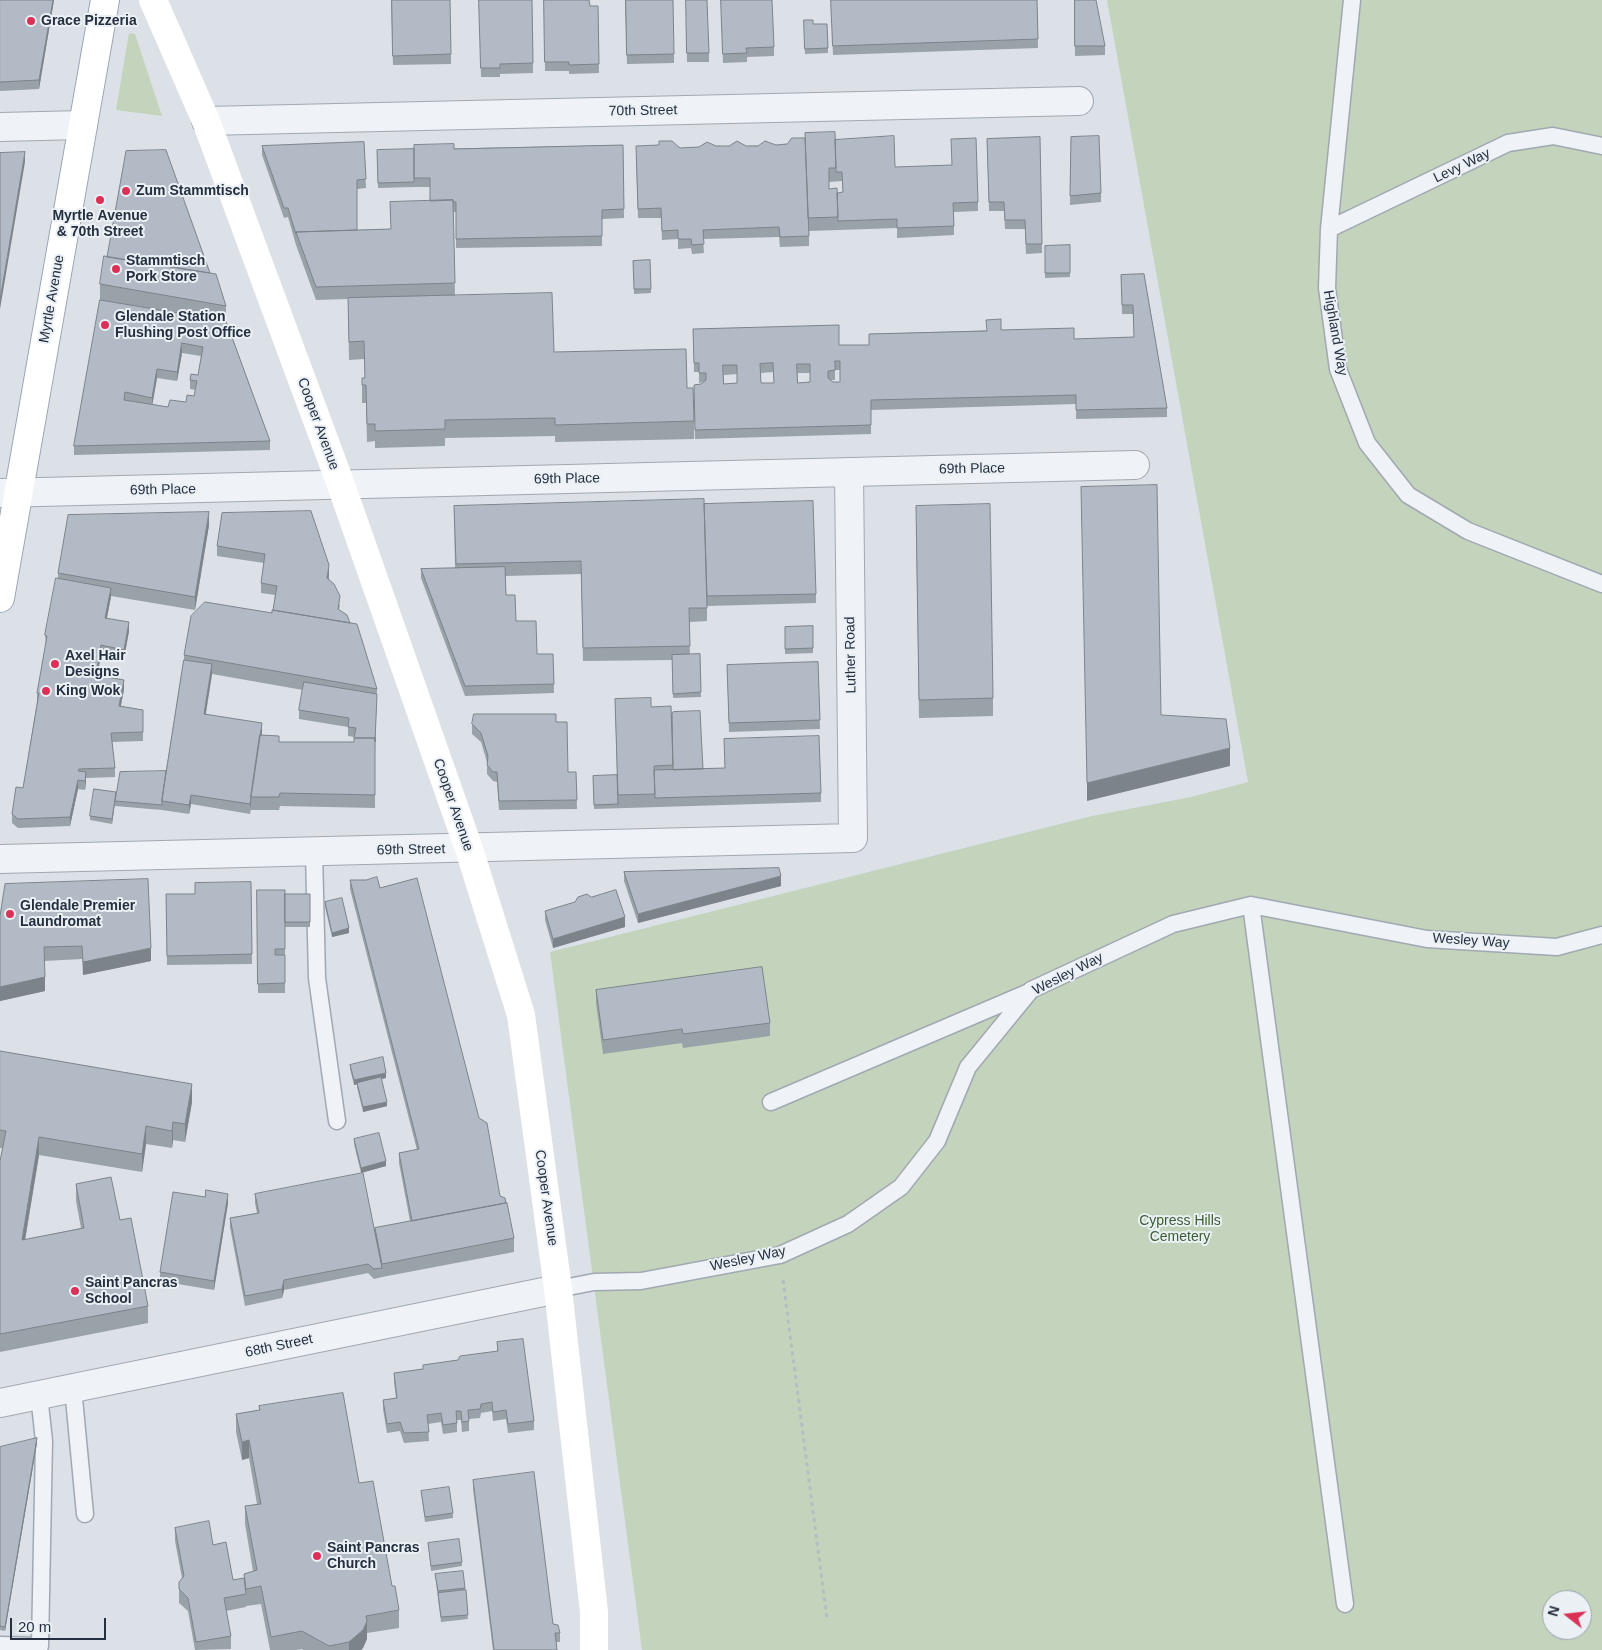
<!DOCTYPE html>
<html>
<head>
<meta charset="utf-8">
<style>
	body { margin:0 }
	#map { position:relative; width:1602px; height:1650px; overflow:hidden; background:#dce1e8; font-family:Arial,sans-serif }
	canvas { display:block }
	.north { position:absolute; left:1542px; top:1590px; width:50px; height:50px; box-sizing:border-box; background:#ebf0f5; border:1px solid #9ba3ad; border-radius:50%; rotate:286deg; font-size:14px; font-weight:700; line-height:20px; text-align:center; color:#243040 }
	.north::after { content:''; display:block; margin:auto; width:18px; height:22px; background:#dc3157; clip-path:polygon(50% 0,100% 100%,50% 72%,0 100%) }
	.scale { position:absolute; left:10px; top:1618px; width:96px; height:22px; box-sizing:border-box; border:2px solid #243040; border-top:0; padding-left:6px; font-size:15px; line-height:18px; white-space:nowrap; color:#243040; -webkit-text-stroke:4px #ebf0f5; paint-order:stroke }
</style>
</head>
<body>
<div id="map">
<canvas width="1602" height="1650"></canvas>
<div class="north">N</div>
<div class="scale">20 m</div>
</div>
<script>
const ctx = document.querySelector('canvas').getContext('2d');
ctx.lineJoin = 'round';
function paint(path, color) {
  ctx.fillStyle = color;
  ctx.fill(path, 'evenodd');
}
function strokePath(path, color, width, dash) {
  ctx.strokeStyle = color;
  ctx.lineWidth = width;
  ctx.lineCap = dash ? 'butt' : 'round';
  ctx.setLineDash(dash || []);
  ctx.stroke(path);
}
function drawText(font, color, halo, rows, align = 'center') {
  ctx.font = font + ' Arial,sans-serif';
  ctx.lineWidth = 4;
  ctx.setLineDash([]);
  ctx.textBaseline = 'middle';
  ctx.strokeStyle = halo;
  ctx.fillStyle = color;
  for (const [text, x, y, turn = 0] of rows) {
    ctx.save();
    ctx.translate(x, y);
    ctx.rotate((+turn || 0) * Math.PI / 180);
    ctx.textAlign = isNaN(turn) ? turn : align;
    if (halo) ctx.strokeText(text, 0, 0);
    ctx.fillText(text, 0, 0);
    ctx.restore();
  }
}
paint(new Path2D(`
	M1107,0H1602V1650H642L550,952L1092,816L1191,797L1248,782ZM1552,1600H1582V1630H1552Z
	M129,33L135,34L162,116L116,110Z`), '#c3d3bc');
const service = new Path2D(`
	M1352,0L1329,229L1327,288L1338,369L1367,443L1408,495L1468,531L1602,584
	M1329,229L1508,143L1553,136L1602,146
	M314,852L317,978L337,1121
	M1251,905L1345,1604
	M771,1102L1029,992
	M558,1289L594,1282L641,1281L780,1255L848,1224L901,1187L937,1141L968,1067L1031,990L1173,924L1251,905L1427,939L1557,947L1602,935
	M73,1388L85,1514
	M0,1645L40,1646L44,1441L39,1395`);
const minor = new Path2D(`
	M206,121L1079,101
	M0,127L83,125
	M0,493L1135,465
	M0,859L853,838L849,472
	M0,1403L558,1289`);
const primary = new Path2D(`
	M0,598L105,0`);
strokePath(service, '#a1a8b2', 19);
strokePath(minor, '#a1a8b2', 30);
strokePath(primary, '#9aa6b5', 30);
strokePath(new Path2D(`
	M783,1280L827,1619`), '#b6bcc3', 3, [4, 4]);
strokePath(service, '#eff2f6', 16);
strokePath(minor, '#eff2f6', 28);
strokePath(new Path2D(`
	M153,0L206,121L341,485L469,849L521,1015L558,1289L594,1612V1650`), '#fff', 28);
strokePath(primary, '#fff', 28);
paint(new Path2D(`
	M0,0H54L39,89L0,91Z
	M391,0L451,54V64L393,65Z
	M479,0H532L533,73L500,74V77H481Z
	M544,0L590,6H598L599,73L569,74V71H545Z
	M625,0L674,54V63L627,64Z
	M686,0L709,53V62H687Z
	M721,0L774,47V56L747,57V62L723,63Z
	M831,0H1037L1038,48L833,55Z
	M1074,0L1105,46V55L1075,56Z
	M804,20L813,24H827L828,53L805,54Z
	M1040,137L1042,253L1026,254L1025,229H1005L1004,211H989L987,139Z
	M1071,137L1101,193V202L1070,205Z
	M835,140L895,167L978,202V211L954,212V235L897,238V228L809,231V246L780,247L779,237L703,239L704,253L692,254L691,248L678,249V239L662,240L661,218H638L636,155L680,148L776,145ZM842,181L843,193H837L829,189V182Z
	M364,142L366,188L357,189V230L391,229L390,202L430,201V187H414V186V187L378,188L377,150L623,145L624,218L602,219V246L456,248V212H453L455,296L554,352L687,388L694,421V439L555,442V436L445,438V446L375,448V441L367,442L366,403H362V378H365L364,359L349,360L348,299L316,300L296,245L288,217L284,218L262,155V146Z
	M1070,245V277L1045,278V246Z
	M650,260L651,293L634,294L633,261Z
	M210,273L226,306V321L270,441V450L74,455V446L100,300V284ZM182,353L201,356L198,375L190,380V389L196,390L194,396L186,402L168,407L152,404L157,378L177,381Z
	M1144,274L1167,408V417L1076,419V404L871,410V434L695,439L694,385L701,384L703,382L699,383V372H694L693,329L839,345H869V334L1001,330L1074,339L1134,337L1133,314H1122L1121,275ZM835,370H840V382H833L830,380H835ZM773,372L774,383H761V373ZM797,373H810V382L798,383ZM737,374V383L724,384V375Z
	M704,504L816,594V603L707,606V587V621L689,622L690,655L700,654L701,697L673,698L672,660L583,661L581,574L505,576L506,595L516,621L537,654H553L554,693L465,696L421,578V569L455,568L454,506Z
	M222,513L329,574V579L340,606L339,609L377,689L375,750V808L280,806L279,810H251V804L250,814L191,804L189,814L162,810L115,806V801L166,771L184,660V655L272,613L273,610L275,595L261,593V583L264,563L217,556V546ZM212,674L303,690L299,710V719L348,727V736L355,737L354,742H279L262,735V732L206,714Z
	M916,523L993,698V716L919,718Z
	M209,525L195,610L111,596L107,618L129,631L124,659L101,655L97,675L124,689L121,706L143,710V741L112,742L115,768V777L86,778L85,790L78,789L70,826L18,828L12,823V814L23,788L37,702V693L46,645L45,635L58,578V573Z
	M813,626V653L785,654V627Z
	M818,662L820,729L729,732L727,665Z
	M615,699L651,707L672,714L703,769L725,768L724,739L821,793V802L594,809L593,776L617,775Z
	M556,722L568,772H576L577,809L499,810L497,782L493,781L487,774V762L481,742L472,734V724Z
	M116,792L112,824L90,820V816Z
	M624,872L781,886L638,923L624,881Z
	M350,880L380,888L500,1196L514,1238V1252L382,1277L374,1279L368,1273L284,1290L282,1298L245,1306L230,1227V1218L257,1213L255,1203V1194L375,1235V1228L410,1221L399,1163V1153L417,1150L350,889Z
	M251,882L252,964L167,965L166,894H195Z
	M257,890L285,894H310V927H285V904V993H258Z
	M325,902L349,933L332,937L325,907Z
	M545,911L625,927L553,948L545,920Z
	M0,916L151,961L83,975L82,959L44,961L45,991L0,1001Z
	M596,990L770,1023V1036L683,1048L682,1043L603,1054L596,1003Z
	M0,1051L192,1102L185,1142L173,1140L172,1148L146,1144L142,1172L39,1155L25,1240L81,1228L76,1201V1184L120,1220L148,1306V1323L0,1352V1161L3,1148H0Z
	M350,1065L386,1078L381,1079L387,1106L363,1112L357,1087V1084L354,1085L350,1069Z
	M354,1139L386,1166L361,1173L354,1144Z
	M228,1203L214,1290L160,1281V1272Z
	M497,1342L534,1421V1430L508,1433L506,1419L493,1421L492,1411L481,1413L480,1418L469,1419V1431L462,1432L461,1420H457V1432L443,1434L441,1422L428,1424L429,1441L404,1443L400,1431L387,1433L383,1409V1400L396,1398L394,1382V1373L423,1369V1365L458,1360L497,1351Z
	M259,1406L359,1483L392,1586L399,1610V1628L367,1633V1639L363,1648L361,1650H303L302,1649L297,1650H270L261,1604L246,1606V1607L226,1611L231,1636V1649L195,1650L188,1611L179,1603V1589L182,1578L175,1541V1528L213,1545L233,1580L244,1578V1574L253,1571L245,1524V1506L257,1504L249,1458L242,1460L236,1432V1414L259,1410Z
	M37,1443L5,1631L0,1630V1447Z
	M473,1480L553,1624L560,1633V1642H556L557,1650H493L473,1489Z
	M421,1491L453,1513V1518L425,1522Z
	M428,1543L462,1562V1566L431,1571Z
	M435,1574L465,1588L468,1619L441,1622Z`), '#99a1a9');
paint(new Path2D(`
	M53,0H54L39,89V80Z
	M25,152V162L0,309V300Z
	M182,343V353L177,381V372Z
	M157,369V378L152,407V398Z
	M209,512V525L195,610V597Z
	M329,565V574L327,587V578Z
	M111,588V597L105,627V618Z
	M129,622V631L124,659V650Z
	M101,645V655L96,684V675Z
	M212,664V674L204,723V714Z
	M124,680V689L119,715V706Z
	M262,723V732L252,797H251V804L250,814V804Z
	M1230,748V766L1087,801V783Z
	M86,772V782L85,790V781Z
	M78,780V789L70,826V817Z
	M116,792V796L112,824V819Z
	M191,795V804L189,814V805Z
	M781,876V886L638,923V914Z
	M625,917V927L553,948V939Z
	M349,928V933L332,937V933Z
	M151,948V961L83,975V962Z
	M45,977V991L0,1001V987Z
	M386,1073V1078L354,1085V1080Z
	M192,1084V1102L185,1142V1124Z
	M387,1102V1106L363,1112V1107Z
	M173,1122V1140L172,1148V1131Z
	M146,1126V1144L142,1172V1154Z
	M39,1137V1155L22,1258V1240Z
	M386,1161V1166L361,1173V1168Z
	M228,1194V1203L214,1290V1281Z
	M284,1280V1290L282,1298V1289Z
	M37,1438V1443L5,1631V1627Z
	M249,1440V1458L242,1460V1442Z
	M367,1621V1639L363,1648L361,1650H349V1642Z`), '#7d838a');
const building = new Path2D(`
	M0,0H53L39,80L0,82Z
	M392,0H450L451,54L393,56Z
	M479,0H532L533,63L500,64V68H481Z
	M544,0H589L590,6H598L599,64L569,65V62H545Z
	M626,0H673L674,54L627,55Z
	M686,0H707L709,53H687Z
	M721,0H772L774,47L746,48L747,53L723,54Z
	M831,0H1037L1038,39L833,46Z
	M1075,0H1096L1105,46H1075Z
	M804,20H813V24H827L828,48L805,49Z
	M835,132L836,168H829V189L837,188L838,217L808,218L805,133Z
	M894,136L895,167L952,165L951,139L976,138L978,202L953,203L954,226L897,228V219L838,221L837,193L843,192L842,172H836L835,140Z
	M1099,136L1101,193L1070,196L1071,137Z
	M1040,137L1042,244H1026L1025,220H1005L1004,202H989L987,139Z
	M792,138H805L809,236L780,237L779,227L703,230L704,244L692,245L691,239H678V230L662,231L661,208L638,209L636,146L659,145V141H672L680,148L699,147L707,142L716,146H729L737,141L746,146H758L765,141L776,145L787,144Z
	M364,142L366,179L357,180V230L296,232V234L288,208H284L262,146Z
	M454,144V149L623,145L624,209L602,210V236L456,239V202H453V200L430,201V178H414V145Z
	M414,149V182L378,183L377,150Z
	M166,150L210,273L107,257L126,151Z
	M25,152L0,300V153Z
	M453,200L455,283L316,287L296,232L391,229L390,202Z
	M1070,245V273H1045V246Z
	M104,256L216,274L226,306L100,284Z
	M650,260L651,289H634L633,261Z
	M1144,274L1167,408L1076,410V395L871,400V425L695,430L694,385L701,384L706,380V373H699V363H694L693,329L839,325V345H869V334L987,331L986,320L1001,319V330L1074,328V339L1134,337L1133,305H1122L1121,275ZM835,361H840V382H833L828,378V371L835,370ZM773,363L774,383H761L760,364ZM797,364H810V382L798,383ZM723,365H737V383L724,384Z
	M552,293L554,352L686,349L687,388H693L694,421L555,425V418L445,420V429L375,431V424H367L366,385H362V378H365L364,341L349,342L348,298Z
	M100,300L226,321L270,441L74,446ZM182,343L203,347L198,375L191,374L190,380L197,381L194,396L187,395L186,402L170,400L168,407L124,400L125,392L152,398L157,369L177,372Z
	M1157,485L1161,715L1226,719L1230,748L1087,783L1081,487Z
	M704,499L707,608H689L690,646L583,648L581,561L456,564L454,506Z
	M813,501L816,594L707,596L704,504Z
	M990,504L993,698L919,700L916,506Z
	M311,511L329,565L327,578L334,584L340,596L338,609L347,615L350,623L273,610L277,586L261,583L265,554L217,546L222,513Z
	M209,512L195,597L58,573L68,515Z
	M505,567L506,595H515L516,621H536L537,654H553L554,684L465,686L421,569Z
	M56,578L111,588L105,618L129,622L124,650L101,645L96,675L124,680L119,706L143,710V732L111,733L115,768L79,769L78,771L86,772L85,781L78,780L70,817L18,819L12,814L16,787L23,788L39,693H37L47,636L45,635Z
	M205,602L272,613V610L357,624L377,689L184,655L191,616Z
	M813,626V648L785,649V627Z
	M700,654L701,692L673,694L672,655Z
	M184,660L212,664L204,714L262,723L250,804L191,795L189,805L162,801Z
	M818,662L820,720L729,723L727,665Z
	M304,682L377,694L375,742V738H354L356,728L348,727L349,718L299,710Z
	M651,698V707L671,706L673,765L654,766L655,794L618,795L615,699Z
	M700,711L703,769L673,770L672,714L673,712Z
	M474,714H556V722H567L568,772H576L577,800L499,801L497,772H493L487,765L488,756L481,733L472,724Z
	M260,735L279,736V742H354V738H375V795L280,793L279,797H251Z
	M819,736L821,793L655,798L654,770L725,768L724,739Z
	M166,771L162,801V805L115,801L120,772Z
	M617,775L618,804L594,805L593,776Z
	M94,789L116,792L112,819L90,816Z
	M779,868L781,876L638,914L624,872Z
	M377,877L380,888L417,878L479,1118L487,1123L500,1196L505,1198L506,1203L412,1221L399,1153L419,1149L350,880H366Z
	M148,879L151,948L83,962L82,946L44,947L45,977L0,987V916L5,884Z
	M251,882L252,954L167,956L166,894H195V883Z
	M257,890H285V949H275V955H285V983L258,984Z
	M616,890L625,917L553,939L545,911L575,902L578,897L587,894L591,897Z
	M285,894H310V922H285Z
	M342,898L349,928L332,933L325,902Z
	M762,967L770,1023L683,1034L682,1029L603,1040L596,990Z
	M0,1051L192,1084L185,1124L173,1122L172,1131L146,1126L142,1154L39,1137L22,1240L84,1228L76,1184L111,1177L120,1220L131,1218L148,1306L0,1334V1161L6,1131L0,1130Z
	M383,1057L386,1073L354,1080L350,1065Z
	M381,1077L387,1102L363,1107L357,1083Z
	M379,1133L386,1161L361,1168L354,1139Z
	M363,1173L382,1268L374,1269L368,1264L284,1280L282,1289L245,1296L230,1218L259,1213L255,1194Z
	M206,1190L228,1194L214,1281L160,1272L173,1192L205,1197Z
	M507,1203L514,1238L382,1264L375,1228Z
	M523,1339L534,1421L508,1424L506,1410L493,1412L492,1402L481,1404L480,1409L468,1410L469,1421L462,1422L461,1411H456L457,1423L443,1425L441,1413L427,1415L429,1432L404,1433L400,1422L387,1424L383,1400L397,1398L394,1373L423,1369V1365L458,1360L460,1356L498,1351L497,1342Z
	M343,1393L359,1483L373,1481L392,1586H395L399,1610L366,1616L367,1621L363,1630L349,1642L329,1646L302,1631L271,1637L261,1586L246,1589L244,1574L257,1570L245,1506L261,1504L249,1440L242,1442L236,1414L260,1410L259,1406Z
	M37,1438L5,1627L0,1626V1447Z
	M534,1472L553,1624L558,1625L560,1633H555L557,1650H494L473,1480Z
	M449,1487L453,1513L425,1517L421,1491Z
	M209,1521L213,1545L226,1542L233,1580L244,1578L246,1594L224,1598L231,1636L196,1642L188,1598L179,1589V1582L184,1576L175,1528Z
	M459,1539L462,1562L431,1566L428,1543Z
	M463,1571L465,1588L438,1591L435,1574Z
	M466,1590L468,1615L441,1617L438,1593Z`);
paint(building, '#b2bbc5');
strokePath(building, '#7d838a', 1);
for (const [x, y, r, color] of [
	[31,21,5,"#dc3157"],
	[126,191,5,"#dc3157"],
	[100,200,5,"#dc3157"],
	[116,269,5,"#dc3157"],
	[105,325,5,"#dc3157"],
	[55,664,5,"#dc3157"],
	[46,691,5,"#dc3157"],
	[10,914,5,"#dc3157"],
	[75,1291,5,"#dc3157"],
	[317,1556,5,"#dc3157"]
]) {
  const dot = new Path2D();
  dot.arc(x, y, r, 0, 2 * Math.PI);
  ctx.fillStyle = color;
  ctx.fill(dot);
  strokePath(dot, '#ebf0f5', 2);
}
drawText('bold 14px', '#243040', '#ebf0f5', [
	["Grace Pizzeria",41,21],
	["Zum Stammtisch",136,191],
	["Myrtle Avenue",100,216,"center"],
	["& 70th Street",100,232,"center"],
	["Stammtisch",126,261],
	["Pork Store",126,277],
	["Glendale Station",115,317],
	["Flushing Post Office",115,333],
	["Axel Hair",65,656],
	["Designs",65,672],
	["King Wok",56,691],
	["Glendale Premier",20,906],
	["Laundromat",20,922],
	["Saint Pancras",85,1283],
	["School",85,1299],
	["Saint Pancras",327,1548],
	["Church",327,1564]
], 'left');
drawText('14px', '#243040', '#ebf0f5', [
	["70th Street",643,111,-1],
	["Levy Way",1462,166,-26],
	["Myrtle Avenue",52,299,-80],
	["Highland Way",1335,333,80],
	["Cooper Avenue",318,424,70],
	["69th Place",972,469,-1],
	["69th Place",567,479,-1],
	["69th Place",163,490,-1],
	["Luther Road",851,655,-91],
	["Cooper Avenue",453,805,71],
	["69th Street",411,850,-1],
	["Wesley Way",1471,941,4],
	["Wesley Way",1068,974,-27],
	["Cooper Avenue",546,1198,82],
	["Wesley Way",748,1259,-12],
	["68th Street",279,1346,-12]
]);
drawText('14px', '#3b5d30', '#ebf0f5', [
	["Cypress Hills",1180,1221],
	["Cemetery",1180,1237]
]);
</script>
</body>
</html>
